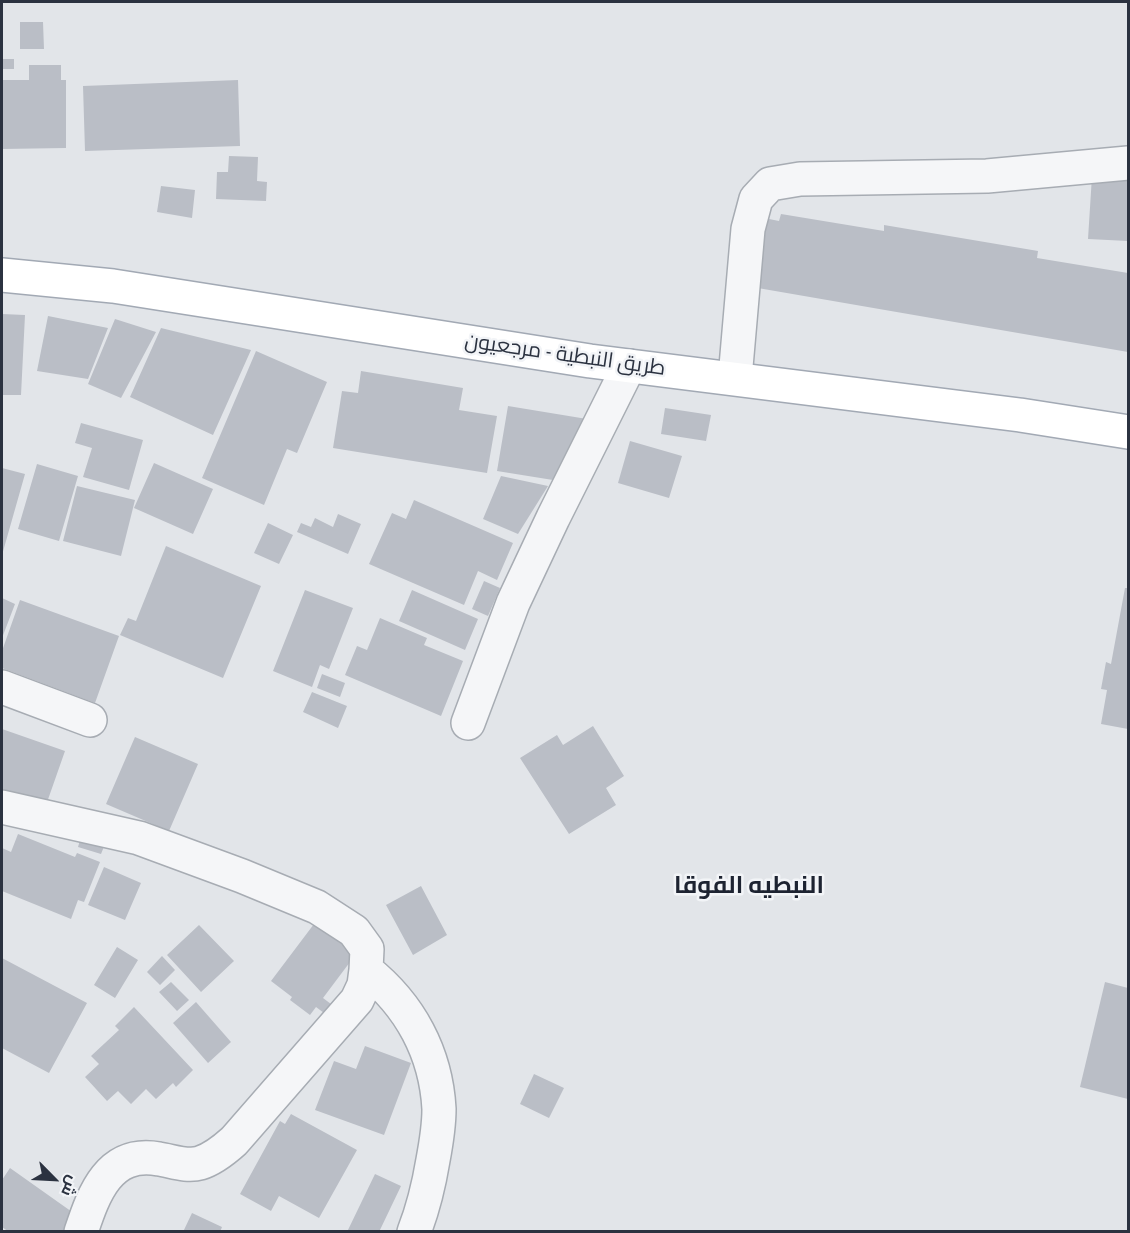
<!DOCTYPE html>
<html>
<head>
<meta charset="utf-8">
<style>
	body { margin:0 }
	#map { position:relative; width:1130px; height:1233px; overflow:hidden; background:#e2e5e9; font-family:"PT Sans Narrow",Cairo,sans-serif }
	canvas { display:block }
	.frame { position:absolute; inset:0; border:3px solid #2b3240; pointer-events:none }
	.north { position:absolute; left:24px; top:1149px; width:60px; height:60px; -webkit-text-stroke:4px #f2f4f7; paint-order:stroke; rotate:114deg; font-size:16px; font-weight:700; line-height:24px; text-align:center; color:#2b3240 }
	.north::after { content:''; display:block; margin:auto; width:21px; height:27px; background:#2b3240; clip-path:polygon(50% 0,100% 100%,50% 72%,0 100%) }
</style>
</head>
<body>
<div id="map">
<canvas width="1130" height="1233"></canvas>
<div class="frame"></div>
<div class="north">ش</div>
</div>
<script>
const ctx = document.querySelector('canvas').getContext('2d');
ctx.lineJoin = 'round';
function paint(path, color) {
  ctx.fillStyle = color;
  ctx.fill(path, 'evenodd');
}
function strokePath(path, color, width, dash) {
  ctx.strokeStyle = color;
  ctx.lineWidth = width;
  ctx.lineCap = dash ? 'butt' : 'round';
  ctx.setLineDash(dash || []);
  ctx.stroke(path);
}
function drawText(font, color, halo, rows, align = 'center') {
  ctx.font = font + ' "PT Sans Narrow",Cairo,sans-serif';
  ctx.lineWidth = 5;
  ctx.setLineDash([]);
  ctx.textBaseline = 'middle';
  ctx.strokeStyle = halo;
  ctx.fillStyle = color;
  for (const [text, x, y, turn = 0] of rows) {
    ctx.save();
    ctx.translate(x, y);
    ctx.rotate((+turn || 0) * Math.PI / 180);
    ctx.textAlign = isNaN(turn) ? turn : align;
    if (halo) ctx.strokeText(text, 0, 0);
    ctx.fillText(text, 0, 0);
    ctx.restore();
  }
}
paint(new Path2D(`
	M20,22H43L44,49H20Z
	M2,59H14V69H2Z
	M29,65H61V80H66V148L2,149V80H29Z
	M238,80L240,146L85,151L83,86Z
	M229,156L258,157L257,181L267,182L266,201L216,199L217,172H228Z
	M1092,176L1128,179V241L1088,239Z
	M161,186L195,190L192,218L157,212Z
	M781,214L884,231V225L1038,251L1037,258L1128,273V352L752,287L764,218L779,221Z
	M2,314L25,315L21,395H2Z
	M48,316L108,328L88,379L37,371Z
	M115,319L156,332L121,398L88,384Z
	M161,328L251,350L213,435L130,397Z
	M256,351L327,382L297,453L287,449L264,505L202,478Z
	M361,371L463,388L459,410L497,416L487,473L333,448L342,391L358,393Z
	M508,406L593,420L553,480L497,471Z
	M665,408L711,415L706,441L661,434Z
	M81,423L143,440L129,490L83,477L92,448L75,443Z
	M630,441L682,456L669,498L618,483Z
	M154,463L213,489L193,534L134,508Z
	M37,464L78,476L59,541L18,529Z
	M2,468L25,474L2,555Z
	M501,476L548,486L518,534L483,519Z
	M77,486L135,500L121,556L63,541Z
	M414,500L513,543L497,580L478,571L464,605L369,564L392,513L406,519Z
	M338,514L361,524L348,554L297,532L301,523L311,527L315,518L333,527Z
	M268,523L293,535L279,564L254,553Z
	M166,546L261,586L223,678L120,635L128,618L136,621Z
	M484,581L500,588L488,616L472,609Z
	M1125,588H1128V729L1101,724L1107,690L1101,689L1106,662L1111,664Z
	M305,590L353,608L329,669L320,665L312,687L273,671Z
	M412,590L478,619L465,650L399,621Z
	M2,598L15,604L2,638Z
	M20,600L119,636L95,703L2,668V651Z
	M380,618L427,638L424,645L463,661L441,716L345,675L357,646L367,650Z
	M322,674L345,683L340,697L317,688Z
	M312,692L347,706L338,728L303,712Z
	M593,726L624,776L606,788L616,805L569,834L520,758L557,735L563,745Z
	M2,729L65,751L45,808L2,793Z
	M135,737L198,764L169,831L106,804Z
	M18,834L75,857L77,853L100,862L84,902L78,900L71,919L2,891V848L11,852Z
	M81,837L105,844L101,854L78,847Z
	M104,867L141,883L125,920L88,905Z
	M421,886L447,935L413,955L386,905Z
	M317,920L337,936L335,939L356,954L323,998L331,1004L324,1013L316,1007L310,1015L290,1000L292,997L271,981Z
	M199,925L234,961L201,992L167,955Z
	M117,947L138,960L115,998L94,985Z
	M162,956L175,970L160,985L147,972Z
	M2,958L87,1003L49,1073L2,1048Z
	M171,982L189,1000L177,1011L159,992Z
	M1105,982L1128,988V1099L1080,1087Z
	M196,1002L231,1042L208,1063L173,1023Z
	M134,1007L193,1070L176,1087L173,1083L156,1099L146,1089L131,1104L118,1091L107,1101L85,1077L99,1064L91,1056L119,1030L115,1026Z
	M365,1046L411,1063L384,1135L315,1110L334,1061L356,1069Z
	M534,1074L564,1088L549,1118L520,1104Z
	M291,1114L357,1150L319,1218L279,1196L271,1211L240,1194L280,1121L285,1124Z
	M10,1168L82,1219L74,1232H9L2,1227V1180Z
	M375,1174L401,1186L379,1232H347Z
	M192,1213L222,1227L220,1232H183Z`), '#babec6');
const minor = new Path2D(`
	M735,378L748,229L756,199L770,184L800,179L987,176L1128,163
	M2,687L90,720
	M468,723L513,603L553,518L629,366
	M2,807L139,838L242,876L317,907L354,931L367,949L366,970L364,985L357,1000L234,1141C224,1150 213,1159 200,1163C187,1167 172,1161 159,1159C109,1150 94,1193 81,1232
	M366,970C410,1005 436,1053 439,1109C439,1126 436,1144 433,1160C429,1184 423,1209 414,1232`);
const major = new Path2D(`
	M2,275L113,286L590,361L1020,415L1128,432`);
strokePath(minor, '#a7acb3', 36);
strokePath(major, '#a2a9b4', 36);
strokePath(minor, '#f5f6f8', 33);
strokePath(major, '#fff', 33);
drawText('21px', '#2b3240', '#f2f4f7', [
	["طريق النبطية - مرجعيون",565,355,8]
]);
drawText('bold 24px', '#1d2331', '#f2f4f7', [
	["النبطيه الفوقا",749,886]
]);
</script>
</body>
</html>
